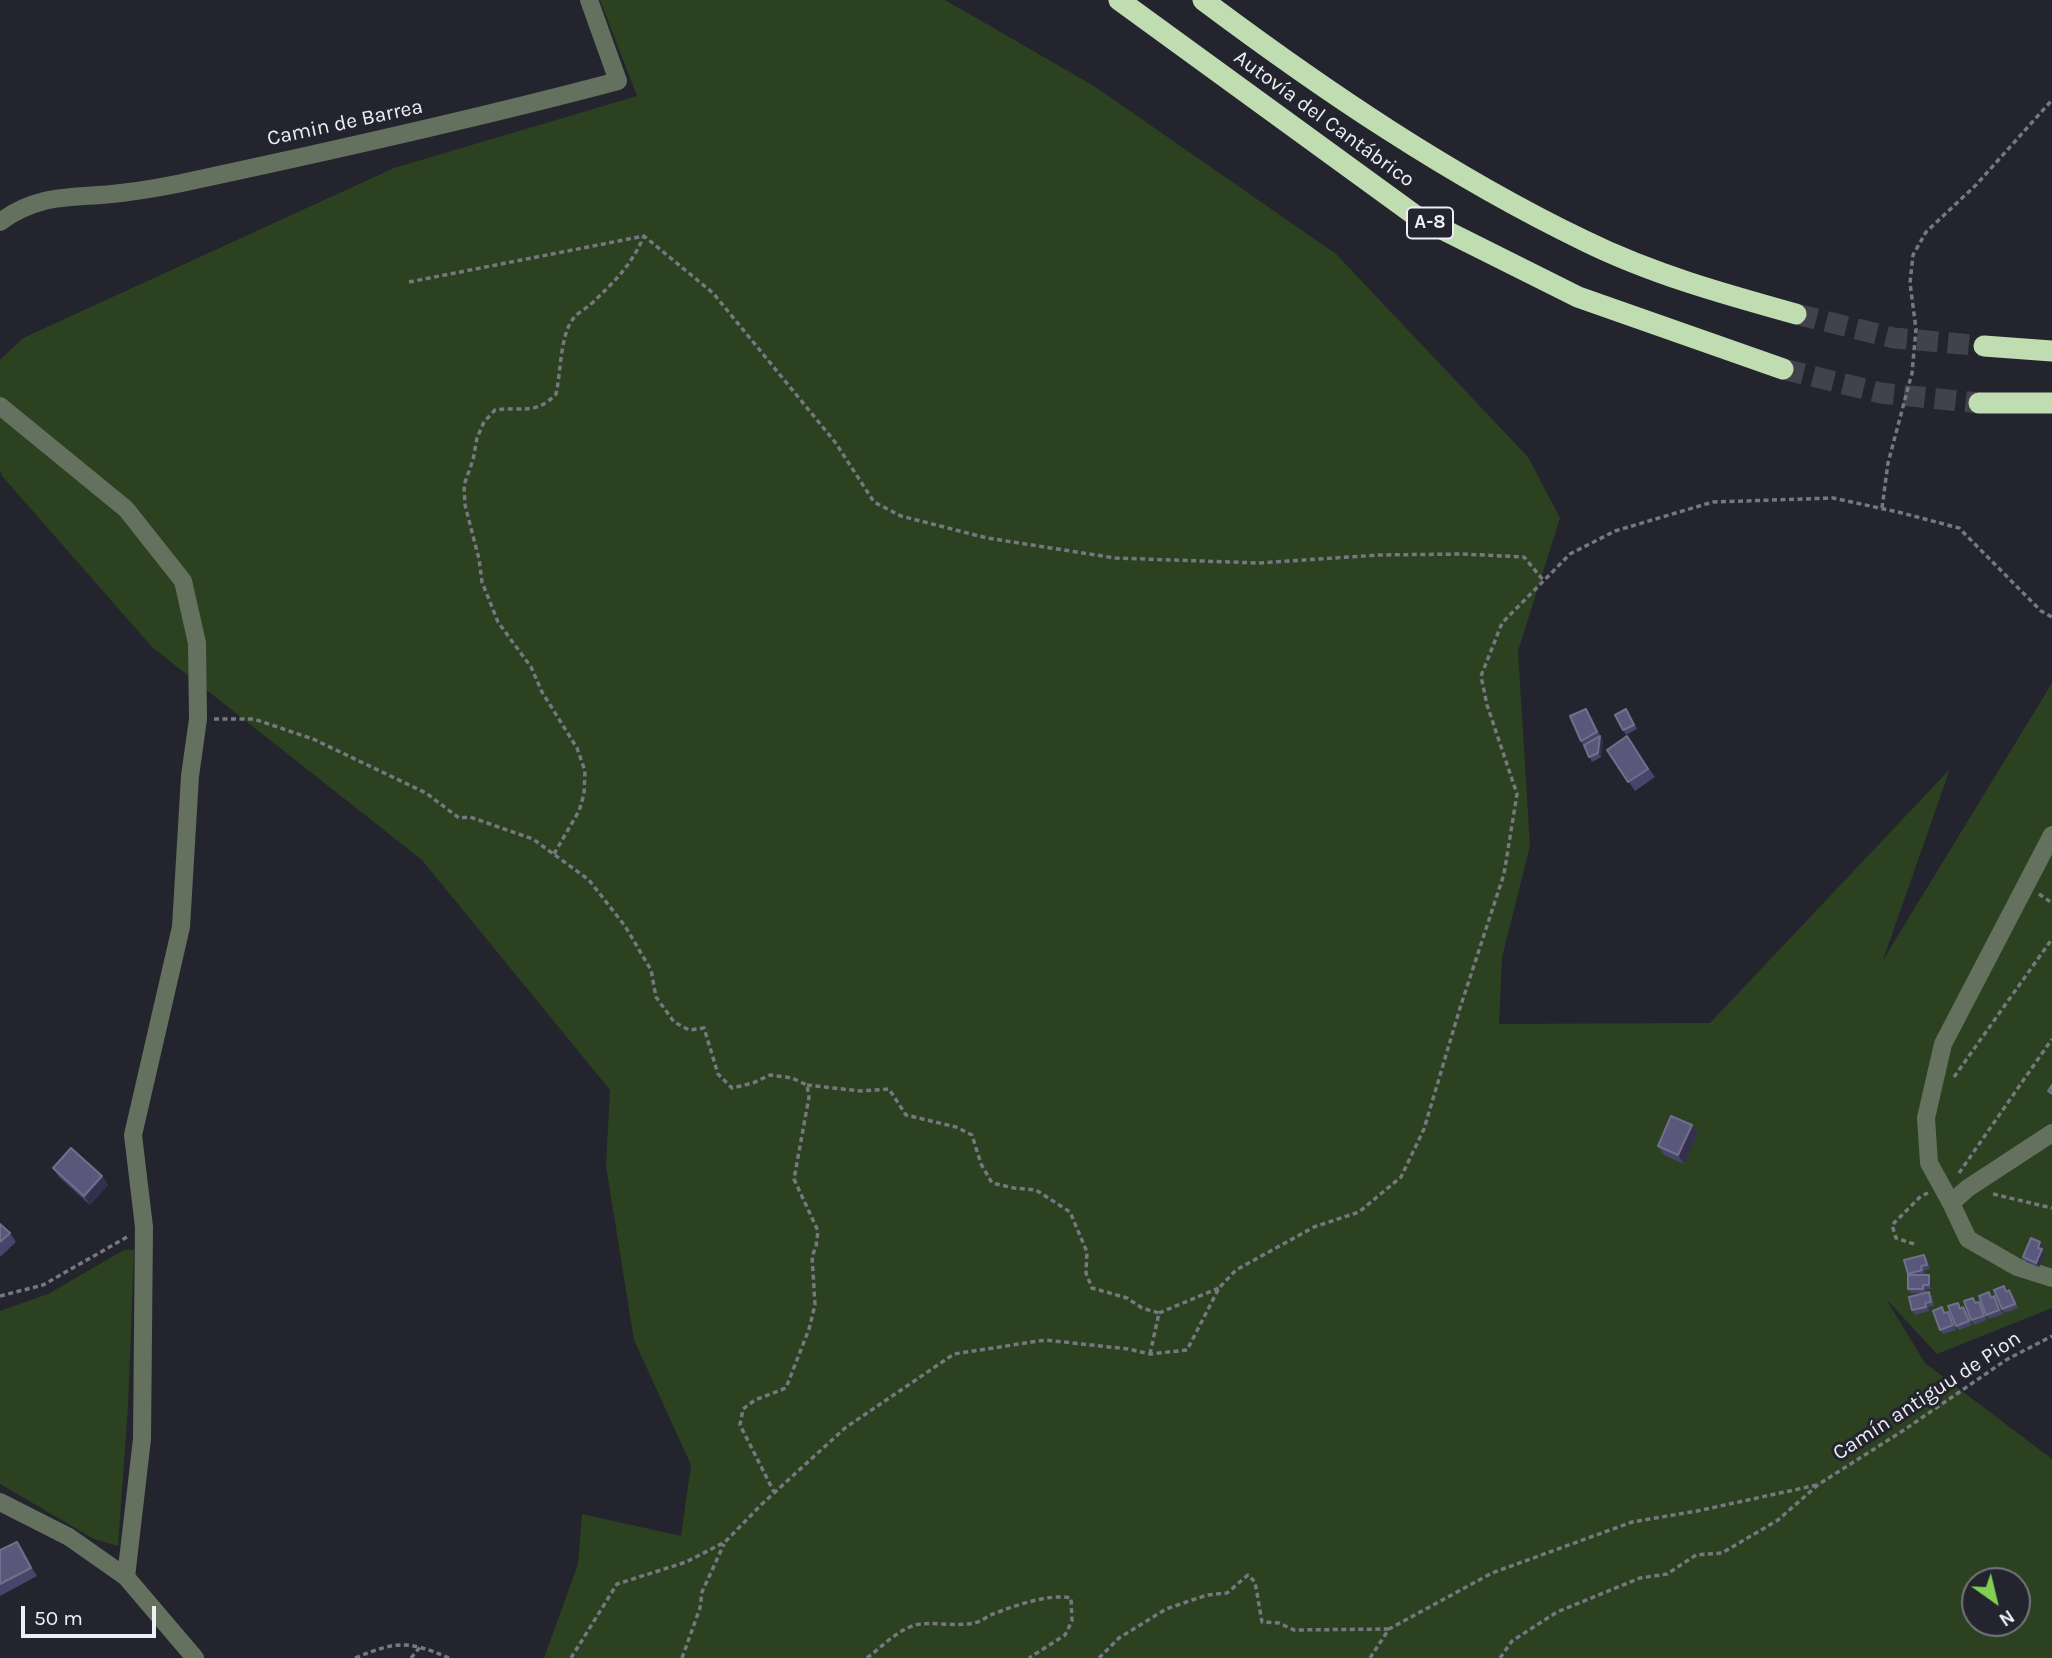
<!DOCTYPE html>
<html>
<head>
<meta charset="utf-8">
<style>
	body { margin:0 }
	#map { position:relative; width:2052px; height:1658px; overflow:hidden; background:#24242f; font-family:Karla,sans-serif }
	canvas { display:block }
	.north { position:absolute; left:1961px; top:1567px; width:70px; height:70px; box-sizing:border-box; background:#24242f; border:2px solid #75757f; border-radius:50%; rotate:146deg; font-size:19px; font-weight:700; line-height:28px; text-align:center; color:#eeeef6 }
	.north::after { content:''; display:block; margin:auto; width:24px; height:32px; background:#81d050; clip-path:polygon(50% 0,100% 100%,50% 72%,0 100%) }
	.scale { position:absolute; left:21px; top:1606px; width:135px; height:32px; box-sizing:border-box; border:4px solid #eeeef6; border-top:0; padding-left:9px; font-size:21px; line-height:24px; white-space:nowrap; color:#eeeef6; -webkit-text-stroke:5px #24242f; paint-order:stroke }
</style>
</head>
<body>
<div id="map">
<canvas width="2052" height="1658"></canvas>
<div class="north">N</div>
<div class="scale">50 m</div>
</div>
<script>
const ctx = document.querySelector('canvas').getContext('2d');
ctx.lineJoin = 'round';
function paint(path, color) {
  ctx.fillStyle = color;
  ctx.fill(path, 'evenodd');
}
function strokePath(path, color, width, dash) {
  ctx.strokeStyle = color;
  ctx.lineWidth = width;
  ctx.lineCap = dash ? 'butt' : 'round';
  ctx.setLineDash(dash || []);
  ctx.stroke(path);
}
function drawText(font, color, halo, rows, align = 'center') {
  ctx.font = font + ' Karla,sans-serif';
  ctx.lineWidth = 6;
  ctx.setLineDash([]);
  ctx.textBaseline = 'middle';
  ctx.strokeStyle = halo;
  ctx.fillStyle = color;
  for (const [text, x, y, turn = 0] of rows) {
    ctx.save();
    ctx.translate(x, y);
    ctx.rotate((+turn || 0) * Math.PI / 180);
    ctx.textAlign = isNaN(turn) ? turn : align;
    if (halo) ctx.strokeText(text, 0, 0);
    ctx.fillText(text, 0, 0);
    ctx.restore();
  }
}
paint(new Path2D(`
	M600,0H945L1094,86L1336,254L1528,457L1560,518L1518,651L1530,846L1502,957L1499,1024L1710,1023L1950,769L1883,960L2052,683V1308L1937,1354L1886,1299L1925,1363L2052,1459V1658H544L578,1564L582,1514L681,1536L691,1465L634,1340L606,1166L610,1090L422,860L152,647L2,476L0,470V360L23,338L394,168L637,96ZM1975,1581H2017V1623H1975Z
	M124,1250H134L128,1407L118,1546L94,1539L0,1484V1311L48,1294Z`), '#2b411f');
strokePath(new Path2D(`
	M1796,314L1894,338L1984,346
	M1783,369L1881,393L1979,403`), '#42424d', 21, [21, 10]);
strokePath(new Path2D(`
	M409,282L644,236L713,293L835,442L874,502L901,516L987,538L1115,558L1259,563L1379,555L1463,554L1524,557L1544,581
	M1882,508L1888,463L1912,373L1916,329L1910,283L1913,255L1926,232L1976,185L2052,100
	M214,719H254L313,739L426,793L459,818L470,817L533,839L589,880L625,926L651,970L656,997L674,1022L689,1030L704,1028L718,1074L732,1088L753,1083L770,1075L792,1078L807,1085L809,1097L794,1179L818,1231L816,1247L812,1256L815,1305L809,1329L786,1388L755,1400L743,1409L740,1425L774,1492
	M554,854L579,811L584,794L585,771L577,748L542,692L531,667L498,622L482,582L479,559L465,505L464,485L473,460L477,438L484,422L495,410C522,406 535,416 556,394C561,372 560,336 573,319C577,313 585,309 590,305C614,282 631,266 644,236
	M2039,894L2052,903
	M1954,1077L2052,939
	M807,1085L860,1091L889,1089L906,1115L956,1127L972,1135L981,1164L992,1183L1014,1188L1036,1190L1070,1212L1087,1252L1086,1273L1092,1288L1127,1298L1142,1308L1159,1313L1150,1354
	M1959,1173L2052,1039
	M1993,1194L2052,1208
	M1914,1244L1896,1238L1892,1225L1921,1196L1928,1193
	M0,1296L43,1285L127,1237
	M1159,1313L1219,1288
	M355,1658C397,1641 407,1640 449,1658
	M411,1658L421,1646
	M571,1658L617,1584L686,1562L725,1542L762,1504L845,1428L954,1354L1045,1340L1128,1349L1150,1354L1187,1350L1219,1288L1236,1270L1314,1227L1359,1212L1401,1177L1424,1129L1460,1008L1504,874L1517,794L1487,705L1481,676L1502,623L1570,554L1615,531L1713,502L1833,498L1898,512L1959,528L2041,611L2052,617
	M682,1658L700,1608L702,1592L724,1544
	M867,1658C883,1646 896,1631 915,1625C929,1621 956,1627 974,1623C981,1622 987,1616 993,1614C1013,1606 1051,1593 1071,1598L1072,1621L1065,1635L1029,1658
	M1099,1658L1119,1638L1166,1609L1207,1595L1227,1593L1248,1575L1255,1582L1262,1622L1279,1623L1294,1630L1389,1629
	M1370,1658L1389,1629L1492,1573L1632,1522L1697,1511L1817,1485
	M1500,1658L1512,1641L1557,1612L1640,1578L1667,1574L1696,1555L1722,1553L1778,1520L1819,1484L1904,1430L2006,1360L2052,1336`), '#777780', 3.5, [5, 3.5]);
strokePath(new Path2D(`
	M0,222C40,192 74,199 121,193C147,190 174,185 200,179C340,149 479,118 618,81L589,0
	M0,406L126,509L183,581L197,643L198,719L190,776L181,927L133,1135L144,1227L142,1439L126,1577
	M2052,835L1943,1044L1926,1118L1929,1163L1951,1203L1968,1188L2052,1133
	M1951,1203L1968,1239L2017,1267L2052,1278`), '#65715f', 18);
strokePath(new Path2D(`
	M0,1502L69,1537L126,1577L195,1658`), '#65715f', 18);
strokePath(new Path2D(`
	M1119,0L1416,216L1578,297L1783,369
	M1203,0C1322,89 1450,176 1585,241C1652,274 1724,294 1796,314
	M1984,346L2052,351
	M1979,403H2052`), '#bfddb0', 21);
paint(new Path2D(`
	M1629,714L1637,729L1626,735L1623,730Z
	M1592,718L1603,741L1601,757L1592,762L1581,741Z
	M1627,737L1655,777L1635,791L1607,750Z
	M1698,1134L1684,1164L1664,1155L1658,1146Z
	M53,1168L102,1176L108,1185L90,1205L59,1177Z
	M0,1224L10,1233L16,1242L0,1257Z
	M2040,1242L2043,1246L2042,1250L2045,1253L2039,1267L2026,1262L2023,1257Z
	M1924,1255L1927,1259L1930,1269L1924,1271L1925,1274L1923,1275H1929L1932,1279V1289H1926V1293L1932,1296L1934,1306L1928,1307L1929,1311L1915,1315L1912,1310L1924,1293H1911L1908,1289L1909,1275L1908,1274Z
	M2009,1290L2013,1295L2018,1308L2005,1313L2002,1309L2007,1291Z
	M1997,1301L2003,1314L1989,1319L1986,1315Z
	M1976,1303L1982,1306L1987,1320L1974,1325L1971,1320Z
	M1963,1307L1966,1312L1972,1325L1959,1330L1956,1326L1961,1308Z
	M1945,1313L1951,1316L1956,1330L1943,1334L1940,1330Z
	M17,1542L23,1550L37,1576L0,1596V1550Z`), '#48456a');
paint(new Path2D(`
	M1586,709L1592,718L1603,741L1601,757L1598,753L1600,736Z
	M1692,1125L1698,1134L1684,1164L1678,1155Z
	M102,1176L108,1185L90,1205L84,1196Z
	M2040,1242L2043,1246L2042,1250L2045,1253L2039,1267L2036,1263L2038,1248Z
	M1929,1275L1932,1279V1289L1929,1285Z
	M17,1542L23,1550L37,1576L31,1568Z`), '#32304c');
const building = new Path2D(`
	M1586,709L1597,732L1581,741L1570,716Z
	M1626,709L1634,725L1623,730L1615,715Z
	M1600,736L1598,753L1589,757L1584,745Z
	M1627,736L1648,769L1628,782L1607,750Z
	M2052,1085V1094L2048,1091Z
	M1671,1116L1692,1125L1678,1155L1658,1146Z
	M71,1148L102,1176L84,1196L53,1168Z
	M0,1224L10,1233L0,1242Z
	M2031,1238L2040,1242L2038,1248L2042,1249L2036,1263L2023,1257Z
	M1924,1255L1927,1265L1921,1266L1922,1270L1908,1274L1904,1260Z
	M1908,1275H1929V1285H1923V1289H1908Z
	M2004,1286L2006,1292L2009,1290L2015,1304L2002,1309L1994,1290Z
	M1929,1292L1931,1302L1925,1303L1926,1307L1912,1310L1909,1297Z
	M1989,1292L1991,1298L1994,1296L1999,1310L1986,1315L1979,1296Z
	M1973,1298L1975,1303L1979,1302L1984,1316L1971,1320L1964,1301Z
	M1958,1303L1960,1309L1963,1307L1969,1321L1956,1326L1948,1306Z
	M1942,1307L1944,1313L1948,1312L1953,1325L1940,1330L1933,1311Z
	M17,1542L31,1568L0,1584V1550Z`);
paint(building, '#59577a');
strokePath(building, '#716f8d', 2);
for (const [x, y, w] of [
	[1430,223,46]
]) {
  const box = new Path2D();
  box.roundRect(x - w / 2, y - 15.5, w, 31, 5);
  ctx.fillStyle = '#24242f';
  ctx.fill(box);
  strokePath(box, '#eeeef6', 2);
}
drawText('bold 19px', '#eeeef6', null, [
	["A-8",1430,223]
]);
drawText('21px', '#eeeef6', '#24242f', [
	["Autovía del Cantábrico",1324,119,36],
	["Camin de Barrea",345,123,-12],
	["Camín antiguu de Pion",1927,1396,-33]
]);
</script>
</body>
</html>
